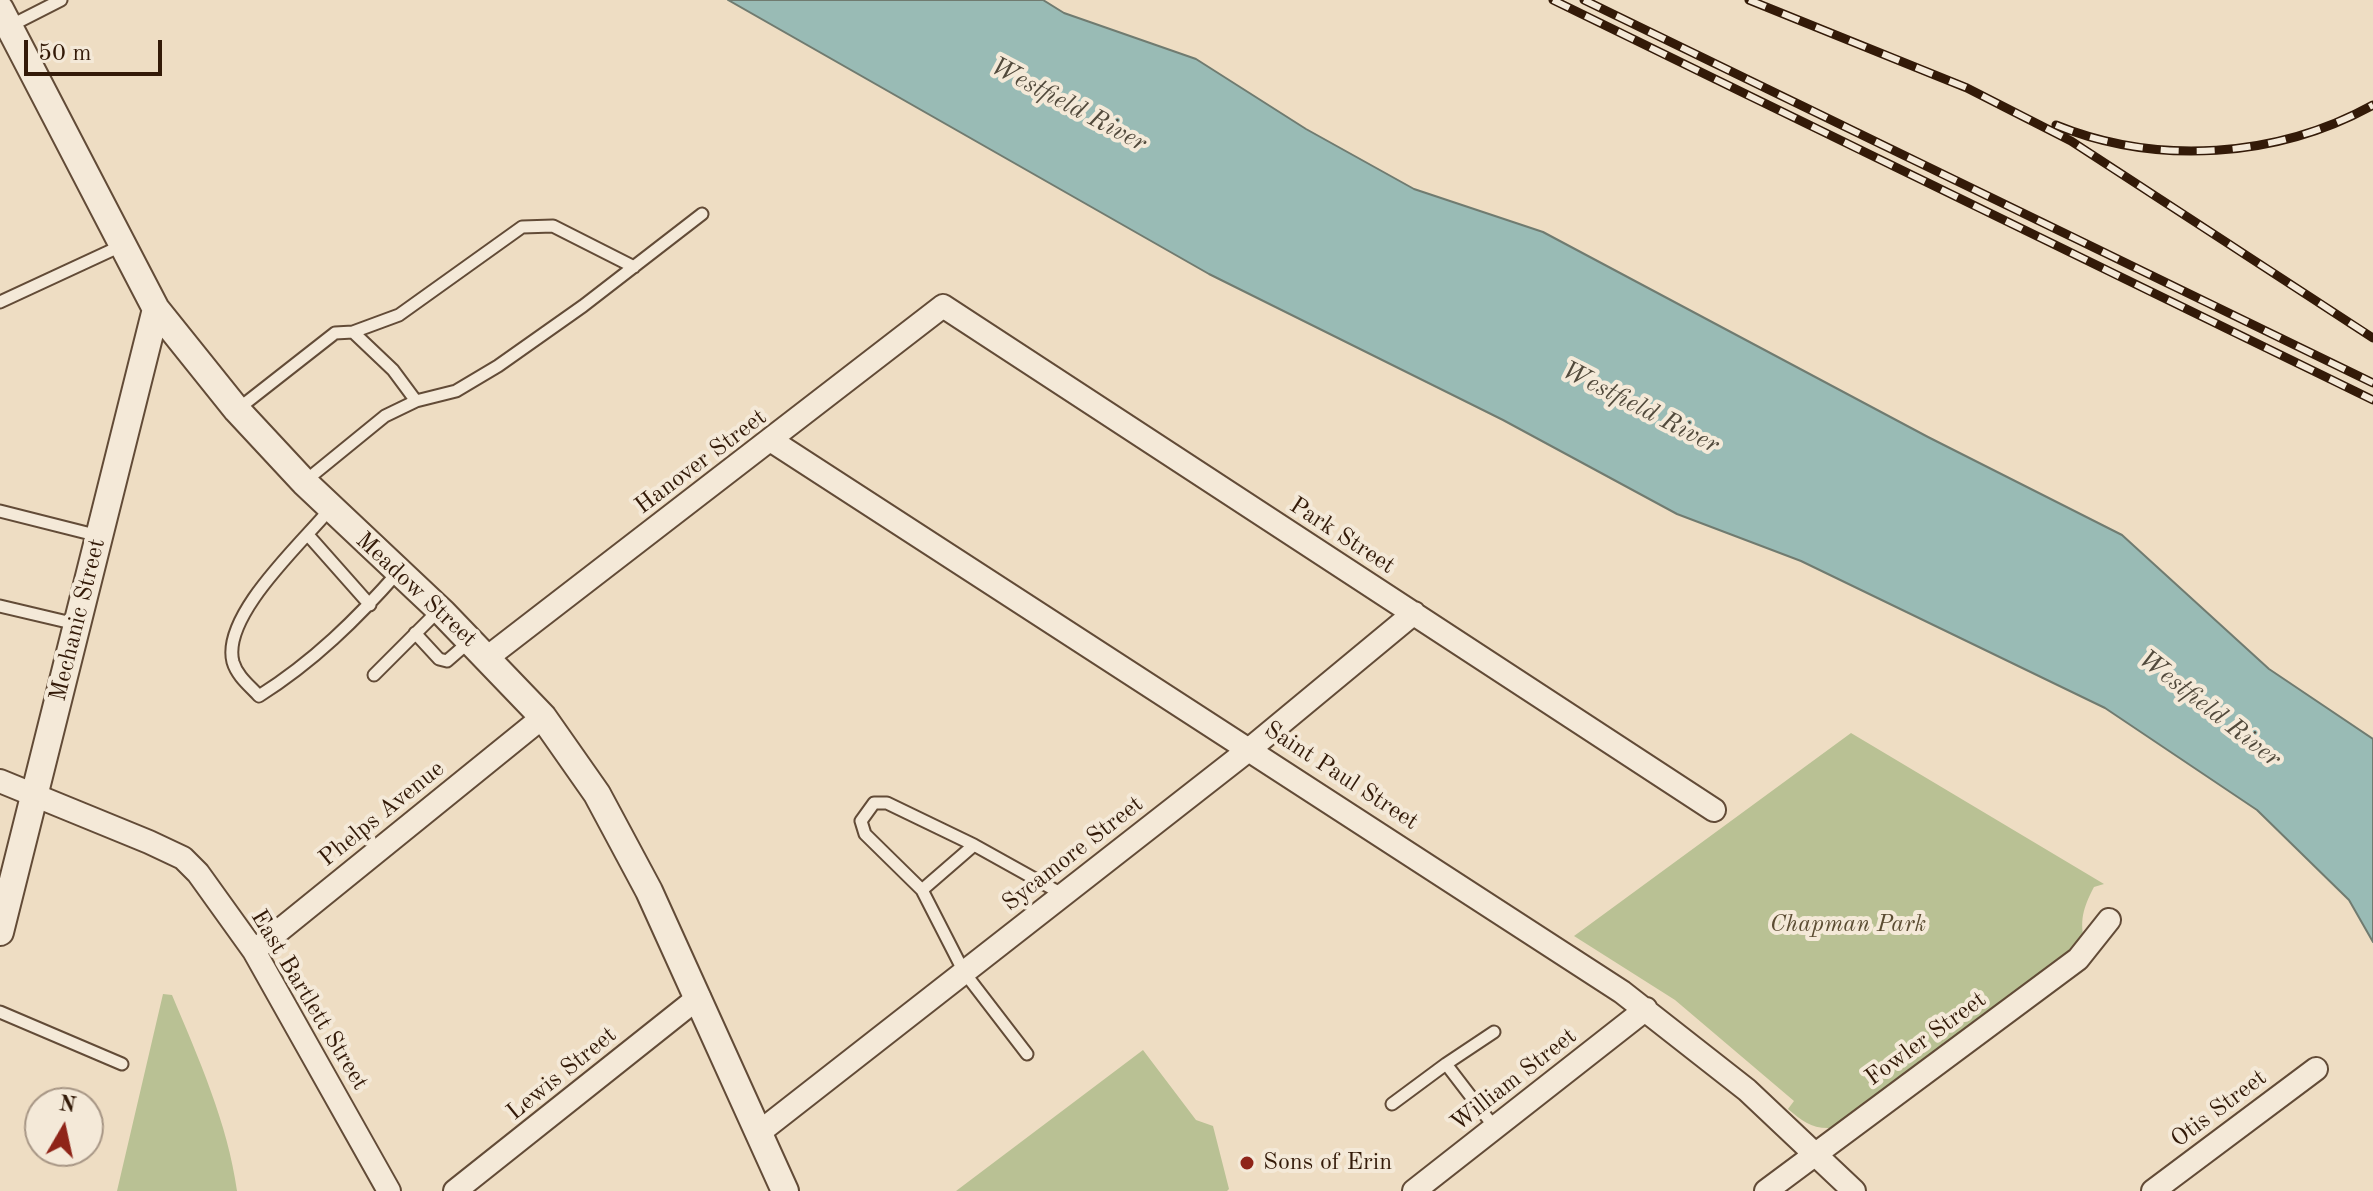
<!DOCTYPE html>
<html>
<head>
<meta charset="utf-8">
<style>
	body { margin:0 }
	#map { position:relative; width:2373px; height:1191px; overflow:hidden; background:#eeddc3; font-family:"Old Standard TT",serif }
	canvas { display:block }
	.north { position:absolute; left:24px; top:1087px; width:80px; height:80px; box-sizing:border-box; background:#f4e9d8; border:2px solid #a79685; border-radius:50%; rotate:9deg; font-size:22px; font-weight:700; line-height:32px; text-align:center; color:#331a08 }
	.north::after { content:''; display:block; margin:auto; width:28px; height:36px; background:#8f2418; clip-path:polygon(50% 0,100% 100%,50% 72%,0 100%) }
	.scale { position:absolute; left:24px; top:40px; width:138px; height:36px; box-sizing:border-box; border:4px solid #331a08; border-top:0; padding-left:10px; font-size:24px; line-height:28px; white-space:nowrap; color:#331a08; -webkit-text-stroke:6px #f4e9d8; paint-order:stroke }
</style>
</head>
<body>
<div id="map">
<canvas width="2373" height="1191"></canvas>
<div class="north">N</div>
<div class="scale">50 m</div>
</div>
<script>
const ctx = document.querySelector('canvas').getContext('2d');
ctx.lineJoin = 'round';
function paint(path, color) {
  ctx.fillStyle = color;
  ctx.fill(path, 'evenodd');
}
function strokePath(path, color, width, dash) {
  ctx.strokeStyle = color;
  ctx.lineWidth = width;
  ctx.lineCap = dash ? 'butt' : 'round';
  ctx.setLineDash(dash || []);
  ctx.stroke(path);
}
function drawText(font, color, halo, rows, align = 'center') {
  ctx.font = font + ' "Old Standard TT",serif';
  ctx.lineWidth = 8;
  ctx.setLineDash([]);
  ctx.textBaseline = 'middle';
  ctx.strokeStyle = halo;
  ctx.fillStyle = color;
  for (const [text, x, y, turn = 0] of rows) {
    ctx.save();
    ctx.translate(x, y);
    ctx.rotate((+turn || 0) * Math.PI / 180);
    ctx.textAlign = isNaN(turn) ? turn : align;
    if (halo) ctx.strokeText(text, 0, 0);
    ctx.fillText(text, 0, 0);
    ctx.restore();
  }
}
paint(new Path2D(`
	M1851,733L2104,884L2094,887C2083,908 2079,921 2085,944L1831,1128C1812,1129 1802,1121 1788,1109L1794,1101L1675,1000L1574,936Z
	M163,994L172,995C198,1057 228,1124 237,1191H117Z
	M1143,1050L1196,1120L1213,1126L1229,1189L1227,1191H956Z`), '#b9c194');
const water = new Path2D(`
	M728,0H1043L1064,13L1196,59L1306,129L1414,189L1543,232L1928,437L2122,535L2269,669L2373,739V942L2349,900L2257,810L2105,708L1801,561L1677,514L1503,420L1209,274Z`);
paint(water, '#99bbb5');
strokePath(water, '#707b70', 2);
const service = new Path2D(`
	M10,26L61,0
	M0,302L123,245
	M353,332L399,315L522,227L553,226L634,267
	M416,401L456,391L498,366L583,306L702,214
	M238,409L335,333L353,332L393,370L416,401L385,416L304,482
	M330,509C302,543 221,616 233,662C237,676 250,686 259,696C313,662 357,619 399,571
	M0,511L99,536
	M308,535L370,605
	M0,606L76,624
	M415,633L439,659L447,661L470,641
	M374,675L439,610
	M922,890L974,845
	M0,1012L122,1064
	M1494,1032L1446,1064L1495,1128
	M1027,1054L964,972L922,890L865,834L861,821L874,803H887L974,845L1062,894
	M1392,1104L1446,1064`);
const minor = new Path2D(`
	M772,441L1622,992L1747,1090L1854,1191
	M488,657L943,306L1714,810
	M0,781L149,842L183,858L198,873L254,951L389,1191
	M254,951L543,717
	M761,1131L1251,748L1414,613
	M455,1191L699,997
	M1414,1191L1646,1009
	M1766,1191L2078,959L2109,920
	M2153,1191L2316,1069`);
const tertiary = new Path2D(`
	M0,9L156,309L237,410L304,482L443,613L543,717L597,794L649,891L785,1191
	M0,932L156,309`);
strokePath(service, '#624b37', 15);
strokePath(minor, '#624b37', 26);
strokePath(tertiary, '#624b37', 30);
strokePath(service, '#f4e9d8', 11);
strokePath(minor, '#f4e9d8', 22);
strokePath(tertiary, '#f4e9d8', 26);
const rail = new Path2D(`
	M1553,0L2373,400
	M1584,0L2373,383
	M1749,0L1967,88L2071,141L2373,338
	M2056,125C2157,166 2277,158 2373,105`);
strokePath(rail, '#331a08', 9);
strokePath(rail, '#f4e9d8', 6, [18]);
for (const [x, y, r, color] of [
	[1247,1163,8,"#8f2418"]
]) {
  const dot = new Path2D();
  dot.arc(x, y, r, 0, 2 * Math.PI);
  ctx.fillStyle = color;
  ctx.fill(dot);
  strokePath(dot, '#f4e9d8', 3);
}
drawText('24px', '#331a08', '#f4e9d8', [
	["Hanover Street",701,462,-37],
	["Park Street",1342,536,33],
	["Meadow Street",416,590,43],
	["Mechanic Street",78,620,-76],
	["Saint Paul Street",1341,776,33],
	["Phelps Avenue",382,814,-39],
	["Sycamore Street",1073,854,-38],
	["East Bartlett Street",309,1000,59],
	["Fowler Street",1926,1039,-36],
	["Lewis Street",562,1074,-39],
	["William Street",1514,1080,-38],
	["Otis Street",2219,1109,-37]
]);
drawText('italic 24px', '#5b4c32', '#f4e9d8', [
	["Chapman Park",1848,925]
]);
drawText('24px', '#331a08', '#f4e9d8', [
	["Sons of Erin",1263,1163]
], 'left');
drawText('italic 26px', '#524a3c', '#f4e9d8', [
	["Westfield River",1068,105,28],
	["Westfield River",1640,408,27],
	["Westfield River",2209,709,38]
]);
</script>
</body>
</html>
